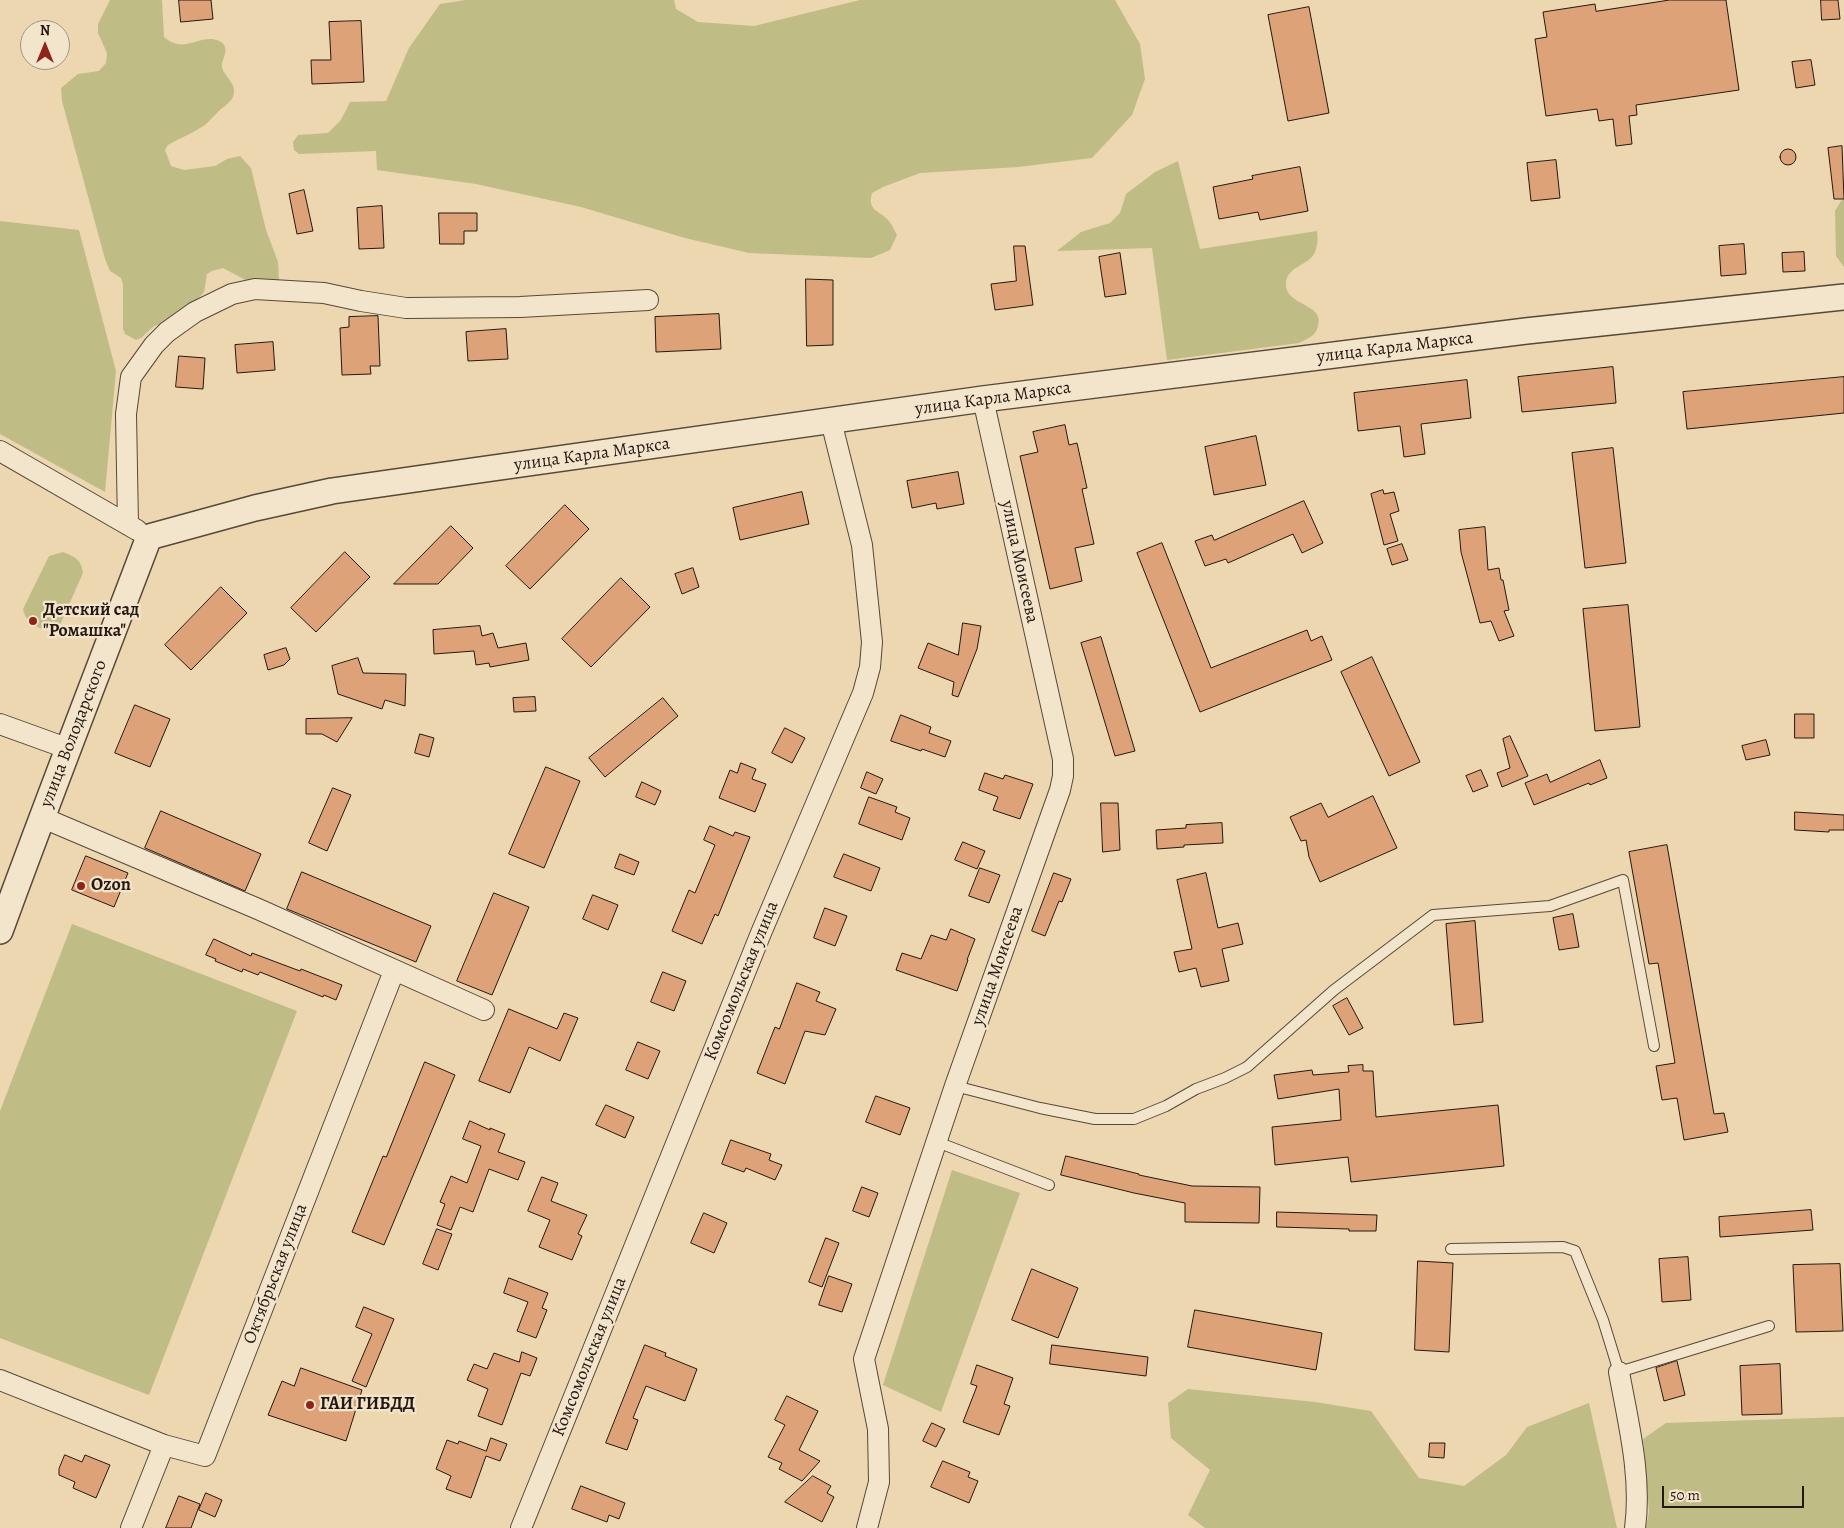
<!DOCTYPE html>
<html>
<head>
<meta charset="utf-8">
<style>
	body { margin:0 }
	#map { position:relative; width:1844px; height:1528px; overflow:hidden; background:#ecd7b0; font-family:Alegreya,serif }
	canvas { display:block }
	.north { position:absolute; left:20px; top:20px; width:50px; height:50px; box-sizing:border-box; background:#f3e5cc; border:1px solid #a19382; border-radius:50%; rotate:0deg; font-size:14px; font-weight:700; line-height:20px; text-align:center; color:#251812 }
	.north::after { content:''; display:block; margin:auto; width:18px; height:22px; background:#8f2418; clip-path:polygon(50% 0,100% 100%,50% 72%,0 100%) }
	.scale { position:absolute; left:1662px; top:1486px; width:142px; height:22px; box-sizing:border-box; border:2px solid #251812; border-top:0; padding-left:6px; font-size:15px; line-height:18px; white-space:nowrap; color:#251812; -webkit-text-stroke:4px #f3e5cc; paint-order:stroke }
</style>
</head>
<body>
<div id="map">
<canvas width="1844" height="1528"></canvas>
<div class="north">N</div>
<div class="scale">50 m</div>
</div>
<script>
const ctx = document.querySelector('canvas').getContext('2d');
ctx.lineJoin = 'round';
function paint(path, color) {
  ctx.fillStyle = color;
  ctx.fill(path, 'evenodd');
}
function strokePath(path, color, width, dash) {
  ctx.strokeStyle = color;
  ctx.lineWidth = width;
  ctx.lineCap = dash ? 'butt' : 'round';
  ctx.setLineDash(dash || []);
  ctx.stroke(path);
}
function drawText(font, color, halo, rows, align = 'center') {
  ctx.font = font + ' Alegreya,serif';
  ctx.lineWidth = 4.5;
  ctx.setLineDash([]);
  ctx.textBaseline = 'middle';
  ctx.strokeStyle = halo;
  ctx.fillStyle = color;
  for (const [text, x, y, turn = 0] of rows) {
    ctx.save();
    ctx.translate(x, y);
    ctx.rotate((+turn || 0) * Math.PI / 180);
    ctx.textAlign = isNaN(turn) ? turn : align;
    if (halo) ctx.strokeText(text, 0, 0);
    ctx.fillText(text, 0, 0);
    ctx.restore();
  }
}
paint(new Path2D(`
	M110,0H162L164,37C167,39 170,42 174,43C188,49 204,34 219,41C230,46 224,56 222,64C221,74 234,80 234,91C234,100 227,104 221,109C215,114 211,120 205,125C193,133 180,138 168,145L165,150L171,166L184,170L215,166L227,159L240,156L251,168L266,230L278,262L279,282L255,285L223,268L212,271L207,274L204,292L180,319L154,326L141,338L136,340L125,334L123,329V284L121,278L110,271L105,259L62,101L61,88L78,74L99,71L106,63L107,53L98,33V24Z
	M466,0H674L676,9L698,22L754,26L860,0H1115L1140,44L1145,79L1132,115L1092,158L1018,167L920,173L883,187L872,193C867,211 879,210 888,220C892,224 894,230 897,235L890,250L871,258L749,253L685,238L581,207L476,184L377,170L376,151L299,154L294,150L293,142L298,135L328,133L341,120L350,102L386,101L409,48L440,4Z
	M1178,161L1200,249L1317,231C1318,239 1318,246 1314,254C1307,266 1286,267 1286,284C1285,306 1325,303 1318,326C1316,336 1307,339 1299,343L1167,360L1152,248L1057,251L1081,232L1110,223L1120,213L1126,194L1155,172Z
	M1844,199V267L1836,256L1835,211L1841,201Z
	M0,221L79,230L116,371L105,492L0,434Z
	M63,552C75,557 81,559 83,573L59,627L54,631C40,630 26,624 23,609L49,556Z
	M72,924L297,1011L149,1395L0,1338V1111Z
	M952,1170L1020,1193L941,1412L883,1385Z
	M1188,1389L1315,1402L1371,1411L1419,1478L1464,1486L1506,1455L1527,1427L1589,1403L1617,1528H1205L1188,1515L1210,1470L1171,1438L1168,1403Z
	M1844,1417V1528H1646L1649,1512L1643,1439L1666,1423Z`), '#c0bc86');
const building = new Path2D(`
	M179,0H211L213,19L181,22Z
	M1670,0H1726L1739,90L1636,105L1637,115L1629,116L1632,144L1616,146L1613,119L1599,121L1597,109L1546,116L1535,39L1547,37L1543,12L1595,4L1596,11Z
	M1821,0H1838L1840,19L1822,20Z
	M1309,7L1329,113L1288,121L1268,15Z
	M361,21L364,82L312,84L311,60H331L329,22Z
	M1811,60L1815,85L1796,88L1792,62Z
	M1842,146L1844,199H1834L1828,148Z
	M1780 157a8 8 0 1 1 16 0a8 8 0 1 1-16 0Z
	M1556,160L1560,198L1531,201L1527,163Z
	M1300,167L1308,211L1260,220L1258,212L1219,219L1213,187L1253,179L1252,176Z
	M304,190L313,231L297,234L289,194Z
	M382,206L384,248L359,249L357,208Z
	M439,213H477V231H464V244H440Z
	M1744,244L1746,274L1721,276L1719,246Z
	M1014,246H1025L1033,305L995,310L991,284L1016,281Z
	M1804,252L1805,271L1783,272L1782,253Z
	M1120,253L1126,294L1105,297L1099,257Z
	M806,279L833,280V345L807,346Z
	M719,314L721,349L656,352L655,317Z
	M378,316L380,366H370L371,374L342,375L340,328L349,327V317Z
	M506,329L508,359L468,361L466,332Z
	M273,342L275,370L237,373L235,345Z
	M179,356L205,358L203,389L176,387Z
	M1613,367L1616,403L1522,412L1518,377Z
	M1844,377V413L1687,429L1683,392Z
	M1467,380L1471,418L1421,424L1425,454L1404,457L1400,426L1358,431L1354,393Z
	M1065,425L1069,445L1077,443L1087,488L1082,489L1094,544L1075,548L1082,581L1050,589L1020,456L1038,452L1033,432Z
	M1256,436L1266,485L1214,495L1205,447Z
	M1613,448L1626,563L1585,568L1572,453Z
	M958,472L964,504L937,509L936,503L912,508L907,481Z
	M1383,490L1384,494L1394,492L1399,511L1390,514L1398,541L1384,545L1371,494Z
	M802,492L809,524L740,540L733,508Z
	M1304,501L1323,543L1302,553L1293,534L1228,563L1226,559L1205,566L1195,541L1212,535L1214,540Z
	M565,505L589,529L530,589L506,566Z
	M451,526L473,548L438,584H394Z
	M1485,527L1488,570L1499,568L1501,580H1503L1509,610L1504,611L1514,636L1499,641L1491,621L1480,623L1461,552L1459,530Z
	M1162,543L1211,668L1307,630L1311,641L1322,636L1332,660L1200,712L1137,553Z
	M1402,544L1408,560L1392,565L1387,549Z
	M345,552L370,577L316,632L291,608Z
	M693,568L699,587L682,594L675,574Z
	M621,578L650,607L591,667L562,639Z
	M221,587L247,613L191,670L165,645Z
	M1628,605L1640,727L1595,731L1583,609Z
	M963,623L981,626L977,649L958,697L952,695L954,682L918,668L928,643L958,655Z
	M480,626L482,636L493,633L498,648L526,643L529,660L490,667L489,663L476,665L474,651L434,654L433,630Z
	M1101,637L1135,751L1115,756L1081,643Z
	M286,648L290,659L284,665L268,670L264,655Z
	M1372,657L1420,762L1389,776L1341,672Z
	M358,658L363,673L406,674L405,706L385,700L382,709L338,694L332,666Z
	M535,697L536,711L514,712L513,698Z
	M663,698L678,716L605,777L589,758Z
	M135,705L170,719L150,767L115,753Z
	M1795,714H1814V738H1795Z
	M901,715L931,727L929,733L951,741L945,757L922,749L921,751L891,741Z
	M352,718L337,742L322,734H306V719Z
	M785,728L805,738L792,763L772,753Z
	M420,734L434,738L429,757L415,753Z
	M1510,736L1528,776L1502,787L1497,773L1510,768L1503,739Z
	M1766,740L1770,755L1746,760L1742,746Z
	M1600,760L1607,778L1590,785L1589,783L1534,805L1525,783L1547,774L1550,782Z
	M741,763L756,769L752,779L766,784L755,812L719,798L730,770L737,773Z
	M546,767L580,781L544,868L509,854Z
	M1481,770L1488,786L1473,792L1466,776Z
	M867,772L883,779L876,794L861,788Z
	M985,773L1003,779L1005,775L1033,784L1020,819L993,810L998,797L979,790Z
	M642,782L661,791L655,805L636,797Z
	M333,788L351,795L327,851L309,843Z
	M1373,796L1397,848L1320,882L1309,857L1306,840L1301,841L1290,817L1321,803L1328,817Z
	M869,797L897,807L895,812L910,818L902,840L859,824Z
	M1101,803H1118L1120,850L1103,852Z
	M161,811L261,854L245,891L145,848Z
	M1795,812L1844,815V830H1829V832L1795,830Z
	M1222,823L1223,843L1184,845V847L1157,849L1156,830L1186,828V825Z
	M710,826L733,836L735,832L750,837L718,916L715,914L702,944L672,931L689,890L695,893L715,845L704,840Z
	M963,842L985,851L977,869L955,860Z
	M1667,845L1714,1114L1724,1113L1728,1132L1684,1140L1677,1098L1662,1100L1656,1066L1675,1063L1658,963L1649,964L1629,852Z
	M620,854L639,862L634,875L615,868Z
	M844,854L880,868L871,891L834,877Z
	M86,856L128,873L114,907L72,890Z
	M980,868L1000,875L989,903L969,896Z
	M302,872L431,926L416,962L287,909Z
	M1054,873L1071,879L1062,902L1059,901L1045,936L1032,931Z
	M1206,873L1218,928L1238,923L1243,944L1222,949L1229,981L1201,987L1196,968L1179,972L1174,952L1192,949L1177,880Z
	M494,893L529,907L492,995L457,981Z
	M593,895L618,905L608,930L583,919Z
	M825,908L847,916L835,946L814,938Z
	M1573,914L1579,947L1559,950L1553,918Z
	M1475,921L1483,1022L1454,1025L1446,924Z
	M951,929L975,939L967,960H968L957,991L896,970L902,953L921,959L931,935L946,940Z
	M214,939L251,956L252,953L300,971L301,969L342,985L336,1000L324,995L323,997L260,972L258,975L243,969L242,972L215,961L216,959L206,955Z
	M663,972L686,981L674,1011L651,1002Z
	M797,983L820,992L816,1001L836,1009L825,1035L805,1031L785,1084L757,1073L775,1027L779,1029Z
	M1347,998L1363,1028L1349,1035L1333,1006Z
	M509,1009L557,1029L564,1013L578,1018L560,1061L529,1047L510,1093L479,1081Z
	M638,1042L660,1051L648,1079L626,1070Z
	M425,1062L455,1075L384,1245L352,1232L383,1156L386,1157Z
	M1363,1065V1071H1373L1376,1117L1498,1105L1504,1166L1351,1182L1348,1157L1275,1165L1272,1127L1341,1120L1339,1089L1278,1099L1274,1075L1312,1070L1313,1075L1349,1072L1348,1066Z
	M876,1096L910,1108L900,1135L866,1122Z
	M606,1105L634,1117L625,1138L596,1125Z
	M470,1121L490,1130V1128L505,1134L498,1152L525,1162L518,1180L489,1169L473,1212L460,1207L451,1230L437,1225L445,1204L440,1202L451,1176L467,1183L481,1146L463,1139Z
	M731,1140L771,1154L769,1160L782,1165L775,1180L746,1168L744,1172L722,1164Z
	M1066,1156L1139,1174V1175L1192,1186L1260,1187L1259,1223L1185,1222V1203L1134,1193L1061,1175Z
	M542,1177L558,1183L551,1201L587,1215L578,1234L582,1236L572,1260L539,1247L550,1220L528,1211Z
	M862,1187L878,1193L869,1217L853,1211Z
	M1811,1210L1813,1230L1720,1237L1719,1217Z
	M1277,1212L1377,1215L1376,1231H1349V1229L1277,1227Z
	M704,1213L727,1223L714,1253L691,1243Z
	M437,1229L452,1234L438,1270L423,1264Z
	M826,1238L839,1243L822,1287L809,1282Z
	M1688,1257L1691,1300L1662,1302L1659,1259Z
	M1418,1261L1453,1263L1449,1352L1415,1350Z
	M1840,1264L1843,1331L1796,1332L1793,1265Z
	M1032,1269L1078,1288L1058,1338L1012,1320Z
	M829,1276L852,1284L842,1312L819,1305Z
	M509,1278L548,1293L542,1308L547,1310L536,1338L517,1331L528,1302L504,1293Z
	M364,1307L394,1319L366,1387L352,1381L372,1334L356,1327Z
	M1195,1310L1322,1333L1316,1370L1188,1347Z
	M645,1345L666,1353L665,1356L697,1369L685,1401L646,1386L633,1418L638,1420L627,1450L606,1443Z
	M1052,1345L1148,1357L1146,1376L1050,1364Z
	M522,1352L537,1358L530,1376L521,1373L502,1425L478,1416L488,1389L467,1380L474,1364L487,1369L494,1353L519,1362Z
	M1677,1361L1685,1395L1664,1401L1656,1368Z
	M1780,1364L1782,1414L1742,1415L1740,1366Z
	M977,1365L1013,1378L1004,1404L1010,1406L999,1435L963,1422L977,1386L971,1384Z
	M301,1368L362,1390L346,1441L268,1415L282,1381L294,1386Z
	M787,1396L818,1411L799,1450L820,1461L802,1481L779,1469L782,1463L768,1457L785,1425L775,1420Z
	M932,1423L945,1429L936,1447L923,1441Z
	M491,1438L507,1444L500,1461L486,1456L471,1498L446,1489L451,1476L436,1469L447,1440L458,1444L459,1441L486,1451Z
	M1430,1443H1445L1444,1458L1429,1457Z
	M65,1455L82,1462L85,1455L110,1465L96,1498L73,1488L75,1482L59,1475V1469Z
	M943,1461L970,1472L968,1477L978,1481L969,1503L931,1487Z
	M813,1476L831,1486L827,1493L834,1497L822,1522L785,1502Z
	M581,1486L625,1503L619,1519L609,1515L607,1522L572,1509Z
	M206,1493L222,1500L215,1517L199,1510Z
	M179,1496L200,1504L191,1528H166Z`);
paint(building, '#dda278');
strokePath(building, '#251812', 1);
const service = new Path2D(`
	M955,1086L1040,1108L1095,1119H1134L1166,1106L1196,1089L1225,1078L1247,1067L1334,990L1433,915L1550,906L1623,880L1654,1046
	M937,1142L1049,1185
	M1451,1249L1563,1247L1575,1251L1603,1320L1619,1372L1769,1326`);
const minor = new Path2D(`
	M0,451L137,530
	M128,525L126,414L131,377L154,345L167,332L195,312L232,294L255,289L324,293L361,301L406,308L520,307L648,300
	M0,724L69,749
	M41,817L258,909L484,1010
	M1619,1372C1628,1422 1642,1476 1635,1528
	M0,1380L164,1445
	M131,1528L164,1445L205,1456L394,971
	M521,1528L761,933L863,693L870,667L872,642L862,545L831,421
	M867,1528L879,1482L878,1429L864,1359L955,1086L1060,790L1063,776V759L983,399`);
const tertiary = new Path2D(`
	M0,931C48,799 99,669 149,537L255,508L332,491L472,471L983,399L1526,331L1844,297`);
strokePath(service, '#57483a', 12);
strokePath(minor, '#57483a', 22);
strokePath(tertiary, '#57483a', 28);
strokePath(service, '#f3e5cc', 10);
strokePath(minor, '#f3e5cc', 20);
strokePath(tertiary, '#f3e5cc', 25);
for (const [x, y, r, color] of [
	[33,621,5,"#8f2418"],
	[81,886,5,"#8f2418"],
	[310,1405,5,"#8f2418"]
]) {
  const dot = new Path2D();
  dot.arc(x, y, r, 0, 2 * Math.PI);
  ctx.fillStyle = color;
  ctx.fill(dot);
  strokePath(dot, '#f3e5cc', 2);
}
drawText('18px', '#251812', '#f3e5cc', [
	["улица Карла Маркса",1395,348,-7],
	["улица Карла Маркса",993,399,-8],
	["улица Карла Маркса",592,455,-8],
	["улица Моисеева",1019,562,78],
	["улица Володарского",74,734,-69],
	["улица Моисеева",998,966,-71],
	["Комсомольская улица",742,981,-68],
	["Октябрьская улица",276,1274,-69],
	["Комсомольская улица",590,1357,-68]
]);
drawText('bold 18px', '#251812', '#f3e5cc', [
	["Детский сад",43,611],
	["\"Ромашка\"",43,632],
	["Ozon",91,886],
	["ГАИ ГИБДД",320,1405]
], 'left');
</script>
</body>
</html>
